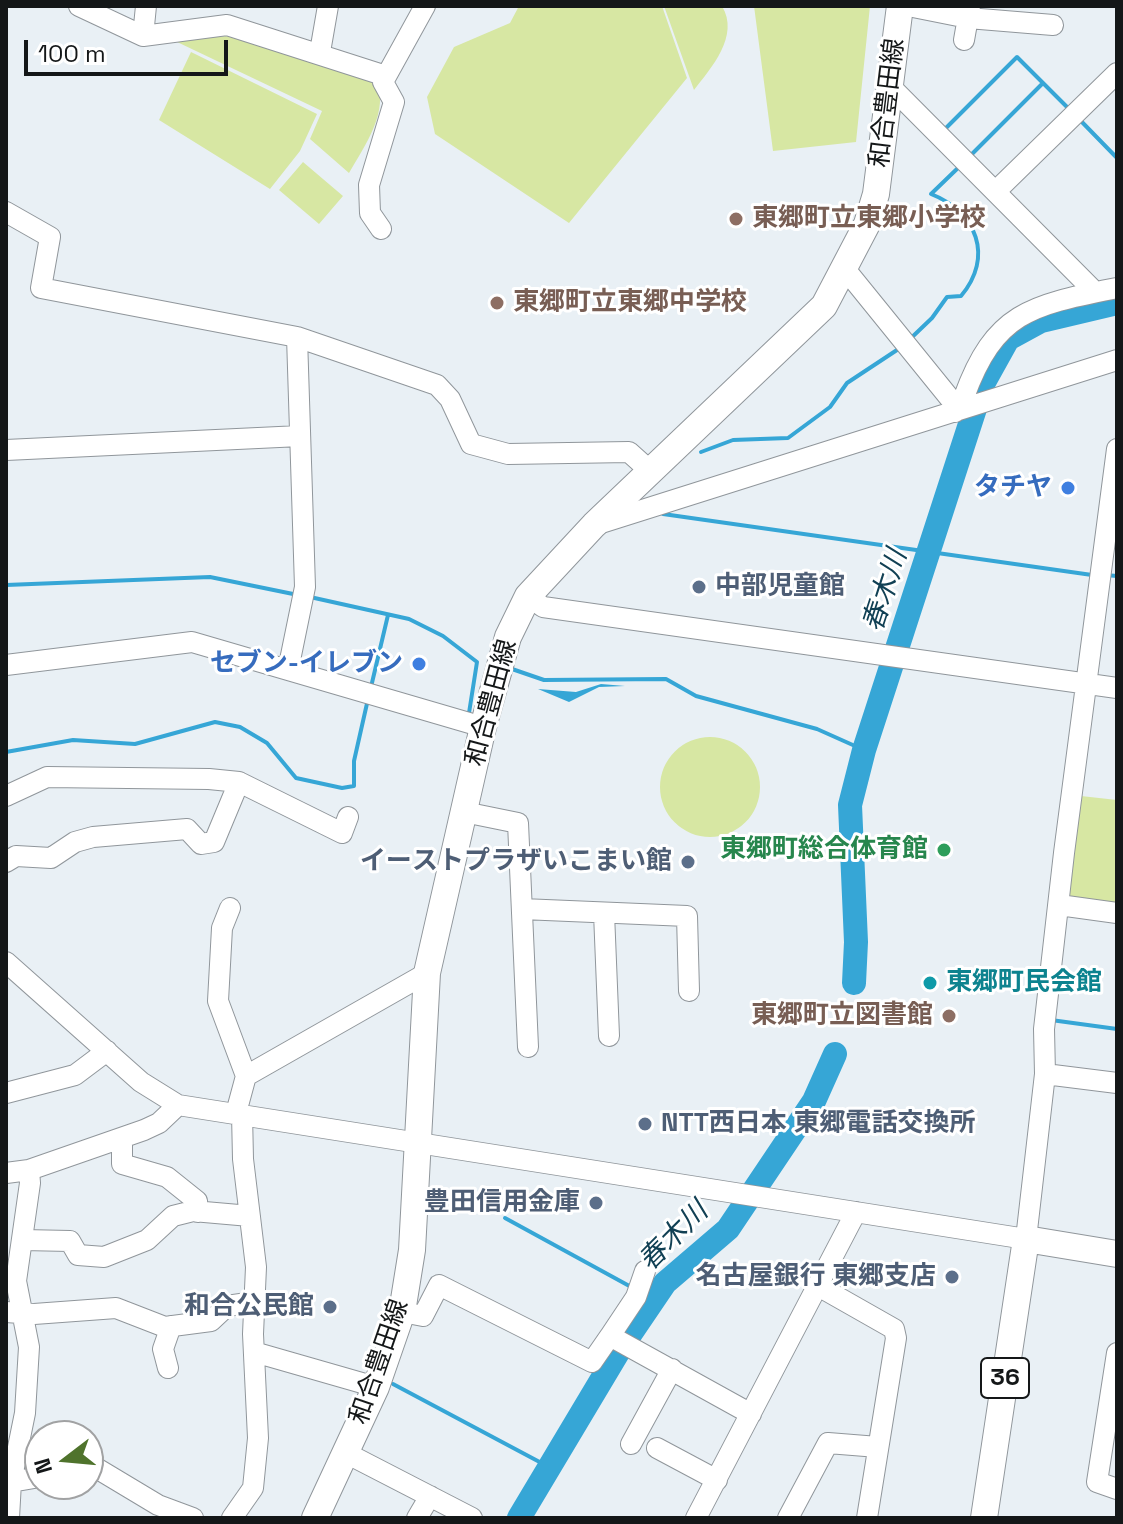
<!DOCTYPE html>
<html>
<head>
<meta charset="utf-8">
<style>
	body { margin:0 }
	#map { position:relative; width:1123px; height:1524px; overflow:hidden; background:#e9f0f5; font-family:"Space Grotesk",sans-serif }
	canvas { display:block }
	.frame { position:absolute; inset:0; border:8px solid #141718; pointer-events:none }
	.north { position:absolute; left:24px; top:1420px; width:80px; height:80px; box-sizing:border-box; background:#fff; border:2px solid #a1a2a3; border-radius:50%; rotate:254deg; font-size:22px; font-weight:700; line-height:32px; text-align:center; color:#141718 }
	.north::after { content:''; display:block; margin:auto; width:28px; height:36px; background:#4f732c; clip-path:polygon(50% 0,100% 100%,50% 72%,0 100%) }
	.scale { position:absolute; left:24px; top:40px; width:204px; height:36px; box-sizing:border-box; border:4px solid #141718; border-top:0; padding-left:10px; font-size:24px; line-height:28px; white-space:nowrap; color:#141718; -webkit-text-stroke:6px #fff; paint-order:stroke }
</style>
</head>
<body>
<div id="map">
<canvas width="1123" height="1524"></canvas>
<div class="frame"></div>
<div class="north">N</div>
<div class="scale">100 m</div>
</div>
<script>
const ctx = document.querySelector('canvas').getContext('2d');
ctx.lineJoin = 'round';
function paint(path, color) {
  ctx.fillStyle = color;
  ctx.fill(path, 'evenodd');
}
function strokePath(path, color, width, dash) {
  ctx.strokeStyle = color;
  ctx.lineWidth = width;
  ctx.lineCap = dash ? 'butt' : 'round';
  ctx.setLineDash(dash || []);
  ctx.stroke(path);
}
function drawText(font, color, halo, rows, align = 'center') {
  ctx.font = font + ' "Space Grotesk","Noto Sans JP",sans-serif';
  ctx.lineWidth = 6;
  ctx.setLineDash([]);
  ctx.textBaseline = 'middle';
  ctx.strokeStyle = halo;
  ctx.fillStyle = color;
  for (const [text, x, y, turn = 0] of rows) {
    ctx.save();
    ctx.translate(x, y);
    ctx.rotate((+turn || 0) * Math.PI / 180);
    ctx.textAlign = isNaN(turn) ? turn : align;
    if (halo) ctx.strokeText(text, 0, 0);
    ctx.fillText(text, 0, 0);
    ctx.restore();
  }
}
paint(new Path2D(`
	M519,6H662L687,78L569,223L435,134L427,97L454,47L510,23Z
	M664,6H722C740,36 711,68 694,90Z
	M754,6H870L856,142L773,151Z
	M226,36L376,79C390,111 365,145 349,173L310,139L322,111L175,41Z
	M191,52L317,114L300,151L270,189L159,120Z
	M303,162L343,196L319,224L279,190Z
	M660 787a50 50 0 1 1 100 0a50 50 0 1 1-100 0Z
	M1081,796L1117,800V905L1068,899Z`), '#d7e7a3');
paint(new Path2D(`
	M601,684L625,686L599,687L569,702L538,689L576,692Z`), '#36a6d6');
strokePath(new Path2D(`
	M1080,120L1117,158
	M944,130L1017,57L1071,111
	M968,158L1043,83
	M909,340L932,318L947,297L961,296C994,257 977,212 931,194L959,167
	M701,452L733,440L788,438L830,407L847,383L900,348
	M663,514L1092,575
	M1105,575L1117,576
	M6,585L210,577L298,595
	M310,597L409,619L443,636L477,662L469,713
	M512,669L544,680L666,679L696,696L817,729L864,750
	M371,687L388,615
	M6,752L73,740L135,744L215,722L240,727L267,743L296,778L342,788L354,786V761L368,699
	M1051,1020L1117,1029
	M505,1218L633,1288
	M642,1297L650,1305
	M393,1384L549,1467`), '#36a6d6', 4);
strokePath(new Path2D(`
	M854,983L856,942L850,805L864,750L983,384L1008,339L1041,321L1117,303
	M627,1339L665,1283L728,1229L814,1101L835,1054
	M519,1518L620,1349`), '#36a6d6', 24);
const minor = new Path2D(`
	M79,6L143,36L227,25L386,76
	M908,6L968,18L1053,25
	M143,36L146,6
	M964,40L970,6
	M320,52L328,6
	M890,86L1095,292
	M996,191L1117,73
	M6,212L50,237L41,288L297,337L437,385L450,399L471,444L508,454L629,452L649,470
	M381,229L370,213L369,185L394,102L383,82L425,6
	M845,269L952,401L955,412
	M964,397C995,311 1032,305 1117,288
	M6,450L300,436
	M598,524L1117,360
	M528,596L543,607L1117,688
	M6,665L192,642L483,727
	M288,670L305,587L297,337
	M239,782L342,833L348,817
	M6,796L47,777L209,779L239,782L214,842L201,844L187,829L93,837L75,842L51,858L16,856L6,862
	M464,812L518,823L528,1047
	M1059,905L1117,913
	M230,908L222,928L218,1001L246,1076L236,1113
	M522,909L687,916L689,991
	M604,913L609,1036
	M6,962L141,1082L178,1105L1026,1239L1045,1074L1044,1029L1064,853L1117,449
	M1045,1074L1117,1083
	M246,1076L427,973
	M6,1093L75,1075L107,1051
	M122,1138V1164L167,1177L197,1201L198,1212
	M6,1173L29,1170L144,1130L159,1123L178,1105
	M23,1240L70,1241L78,1255L104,1257L147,1240L173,1216L193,1211L250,1216
	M820,1287L894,1329L896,1338L867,1518
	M6,1312L34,1314L116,1308L165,1327L211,1321L227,1306L254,1302
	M402,1312L423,1316L439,1285L592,1362L610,1336L751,1414
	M610,1336L636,1297L645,1271
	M254,1352L376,1387
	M1117,1353L1097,1482L1117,1489
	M168,1368L163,1349L171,1326
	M631,1444L672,1369
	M657,1448L717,1480
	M346,1453L472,1518
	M88,1467L93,1466L158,1505L193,1518
	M11,1482L40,1477
	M9,1518L11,1482L25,1413L29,1347L16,1281L30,1183L29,1170
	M232,1518L253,1488L258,1438L253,1334L256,1267L243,1159L242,1114
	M417,1518L430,1496
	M696,1518L856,1212
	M788,1518L828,1443L878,1447`);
const major = new Path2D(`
	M315,1518L376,1387L402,1312L412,1250L427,973L483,727L508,637L528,596L594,525L824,306L867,224L876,194L900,6
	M984,1518L1026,1239L1117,1254`);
strokePath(minor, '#90969b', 22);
strokePath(major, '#90969b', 28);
strokePath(minor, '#fff', 20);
strokePath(major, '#fff', 26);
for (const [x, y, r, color] of [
	[736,219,8,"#8d6e63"],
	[497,303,8,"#8d6e63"],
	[1068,488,8,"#3f7fe0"],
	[699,587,8,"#5c6f8a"],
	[419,664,8,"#3f7fe0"],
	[944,850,8,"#2e9e5b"],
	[688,862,8,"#5c6f8a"],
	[930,983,8,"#0f9aa8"],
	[949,1016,8,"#8d6e63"],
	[645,1124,8,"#5c6f8a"],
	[596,1203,8,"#5c6f8a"],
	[952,1277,8,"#5c6f8a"],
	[330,1307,8,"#5c6f8a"]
]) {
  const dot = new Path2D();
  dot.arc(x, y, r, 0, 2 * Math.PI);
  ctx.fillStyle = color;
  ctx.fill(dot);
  strokePath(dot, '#fff', 3);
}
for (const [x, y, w] of [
	[1005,1378,48]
]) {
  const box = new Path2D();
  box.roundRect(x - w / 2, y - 20, w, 40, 6);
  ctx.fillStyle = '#fff';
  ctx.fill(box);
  strokePath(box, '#141718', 2);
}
drawText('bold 24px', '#141718', null, [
	["36",1005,1378]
]);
drawText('26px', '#141718', '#fff', [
	["和合豊田線",888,103,-83],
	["和合豊田線",492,703,-75],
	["和合豊田線",380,1362,-71]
]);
drawText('bold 26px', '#785e54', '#fff', [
	["東郷町立東郷小学校",752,219],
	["東郷町立東郷中学校",513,303],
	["東郷町立図書館",933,1016,"right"]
], 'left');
drawText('bold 26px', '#366cbe', '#fff', [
	["タチヤ",1052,488],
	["セブン-イレブン",403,664]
], 'right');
drawText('bold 26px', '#4e5e75', '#fff', [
	["中部児童館",715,587,"left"],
	["イーストプラザいこまい館",672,862],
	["NTT西日本 東郷電話交換所",661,1124,"left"],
	["豊田信用金庫",580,1203],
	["名古屋銀行 東郷支店",936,1277],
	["和合公民館",314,1307]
], 'right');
drawText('bold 26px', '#27864d', '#fff', [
	["東郷町総合体育館",928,850]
], 'right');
drawText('bold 26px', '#0d838f', '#fff', [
	["東郷町民会館",946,983]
], 'left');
drawText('italic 28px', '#114054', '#fff', [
	["春木川",886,591,-72],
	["春木川",674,1237,-45]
]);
</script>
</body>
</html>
